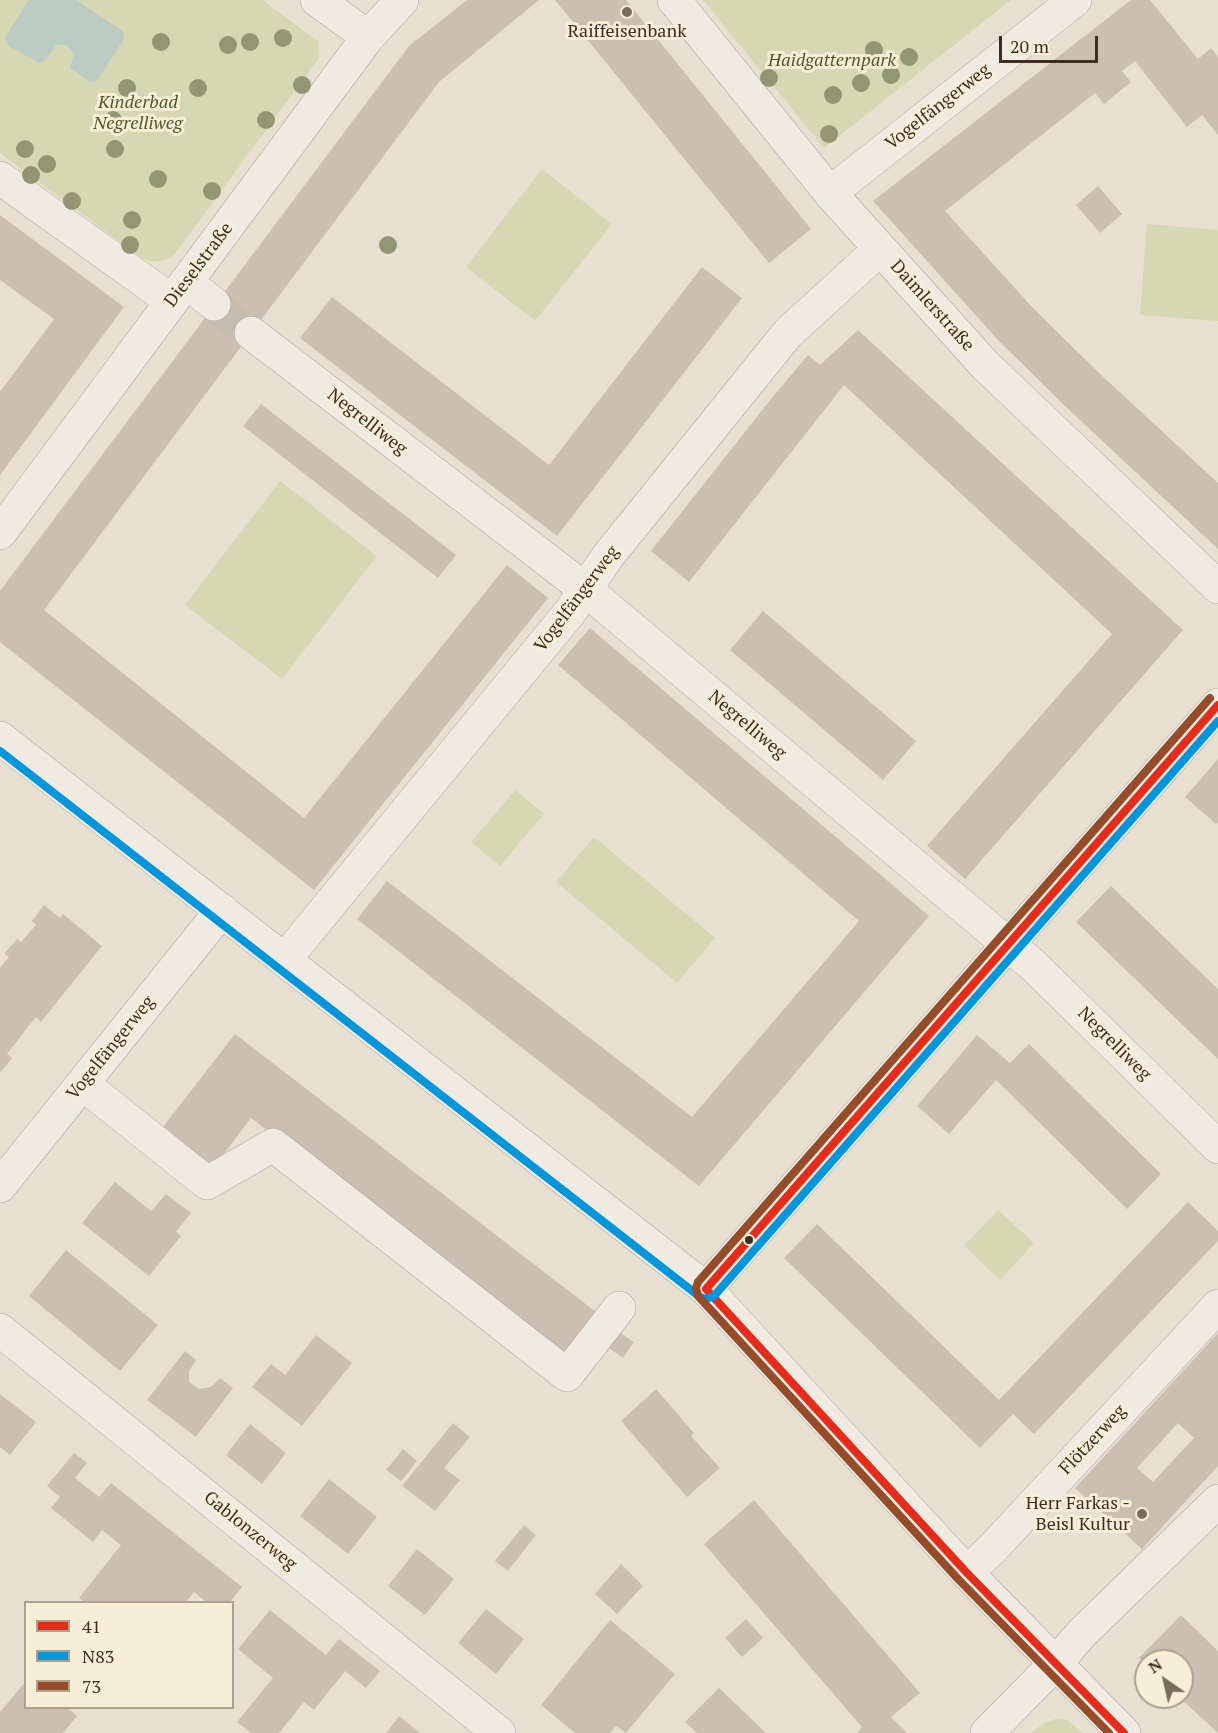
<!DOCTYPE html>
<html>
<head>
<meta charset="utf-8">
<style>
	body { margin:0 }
	#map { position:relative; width:1218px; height:1733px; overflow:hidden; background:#e7e0d1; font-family:"PT Serif",serif }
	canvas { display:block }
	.legend { position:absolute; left:24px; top:1601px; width:210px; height:108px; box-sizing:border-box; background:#f7eed8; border:2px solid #ada18e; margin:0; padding:8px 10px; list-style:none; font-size:18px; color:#3d2e20 }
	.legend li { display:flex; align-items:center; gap:12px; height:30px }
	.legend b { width:30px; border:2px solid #ada18e }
	.north { position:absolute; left:1134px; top:1649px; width:60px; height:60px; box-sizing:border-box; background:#f7eed8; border:2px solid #ada18e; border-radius:50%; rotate:326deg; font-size:16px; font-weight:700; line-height:24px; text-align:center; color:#3d2e20 }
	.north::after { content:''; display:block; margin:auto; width:21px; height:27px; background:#786c5e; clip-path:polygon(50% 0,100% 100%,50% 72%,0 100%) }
	.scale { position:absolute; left:999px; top:36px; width:99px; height:27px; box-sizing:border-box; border:3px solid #3d2e20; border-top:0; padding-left:8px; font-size:18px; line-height:21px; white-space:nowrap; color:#3d2e20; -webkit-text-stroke:4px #f7eed8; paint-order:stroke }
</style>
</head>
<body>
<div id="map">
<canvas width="1218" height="1733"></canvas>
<ul class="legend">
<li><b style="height:8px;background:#e52c1a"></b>41</li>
<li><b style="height:8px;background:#0595da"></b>N83</li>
<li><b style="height:8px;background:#964c29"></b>73</li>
</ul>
<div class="north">N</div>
<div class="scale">20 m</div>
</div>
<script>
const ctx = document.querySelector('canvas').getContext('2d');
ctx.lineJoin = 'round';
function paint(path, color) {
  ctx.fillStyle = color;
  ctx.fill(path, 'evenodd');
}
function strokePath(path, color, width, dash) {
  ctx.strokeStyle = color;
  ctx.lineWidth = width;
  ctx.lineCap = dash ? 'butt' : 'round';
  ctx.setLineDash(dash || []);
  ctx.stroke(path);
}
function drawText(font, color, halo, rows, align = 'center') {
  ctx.font = font + ' "PT Serif",serif';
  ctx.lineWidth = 6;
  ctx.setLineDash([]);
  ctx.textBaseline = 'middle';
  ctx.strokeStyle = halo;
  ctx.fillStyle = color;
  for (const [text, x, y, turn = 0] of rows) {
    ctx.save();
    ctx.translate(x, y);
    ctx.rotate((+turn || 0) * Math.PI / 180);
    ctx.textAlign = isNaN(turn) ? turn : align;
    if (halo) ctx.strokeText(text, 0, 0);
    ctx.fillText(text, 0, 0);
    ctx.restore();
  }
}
paint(new Path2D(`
	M0,0H262L318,41L319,58L174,255C161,263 155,263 142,258L0,153Z
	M703,0H1011L824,148Z
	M542,169L612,224L535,321L466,267Z
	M1147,224L1218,230V321L1140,315Z
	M280,481L377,556L282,679L185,605Z
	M515,790L544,814L500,866L471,842Z
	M594,837L715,938L677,983L556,882Z
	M998,1210L1034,1243L1000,1280L964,1246Z
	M1055,1719L1067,1720L1083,1733H1031L1044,1723Z`), '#d6d7b3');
paint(new Path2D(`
	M29,0H76L123,31L124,39L98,79L94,82L89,81L70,68L74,54L67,45H56L46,60L39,63L9,46L5,38L7,34Z`), '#bcccc2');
paint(new Path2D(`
	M467,0H539L439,82L44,610L304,818L507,565L548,598L314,890L0,642V591L409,46Z
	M555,0H626L811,229L769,263Z
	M1131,0H1150L1198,59L1211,48L1218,57V135L1202,115L1187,127L1135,61L1122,71L1131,82L1104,104L1095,93L945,211L1033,308L1098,372L1218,483V549L1065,406L998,340L873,201Z
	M1098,186L1122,214L1100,233L1076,205Z
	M0,215L124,307L0,475V392L54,319L0,280Z
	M702,267L742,298L557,536L300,338L332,297L549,465Z
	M858,330L1183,630L965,879L927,846L1112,634L844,385L689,582L651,551L771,399L808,355L820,365Z
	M261,404L456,555L438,578L243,426Z
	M763,611L916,741L883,780L730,650Z
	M590,628L929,916L699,1186L357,919L387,881L692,1117L859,921L558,665Z
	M1218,759V823L1216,824L1185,797Z
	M1111,886L1218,989V1059L1076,922Z
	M44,905L60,918L63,914L102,946L41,1022L36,1017L24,1032L7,1054L12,1058L0,1073V968L9,957L4,954L17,939L21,942L36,925L32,921Z
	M235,1034L596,1312L561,1357L251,1118L210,1172L159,1132Z
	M977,1035L1010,1063L1029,1044L1161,1174L1127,1209L996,1080L949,1134L917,1106Z
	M115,1182L151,1211L166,1194L191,1213L176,1232L181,1236L149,1276L82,1223Z
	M1188,1202L1218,1231V1241L1034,1434L1013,1414L980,1448L784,1258L817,1224L999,1400Z
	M66,1250L158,1325L120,1371L29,1296Z
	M617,1331L634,1342L623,1358L606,1346Z
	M1218,1333V1466L1142,1549L1075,1488ZM1178,1423L1194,1438L1153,1482L1137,1468Z
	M316,1335L352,1363L302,1426L252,1387L271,1364L285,1375Z
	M185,1351L196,1360L189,1371V1382L199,1389L211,1387L220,1378L233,1388L196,1437L147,1400Z
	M656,1389L694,1433L691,1436L720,1468L687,1497L621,1421Z
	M0,1394L36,1422L10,1455L0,1447Z
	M453,1423L470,1437L444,1468L460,1480L435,1511L402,1486Z
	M250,1424L286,1453L262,1484L226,1455Z
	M403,1449L417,1461L401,1481L386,1470Z
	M74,1453L87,1463L75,1478L99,1497L111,1483L242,1587L230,1602H206L194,1592L186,1602H84L79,1598L121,1545L102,1530L93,1542L51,1508L60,1497L47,1486Z
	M329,1479L377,1517L348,1554L300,1516Z
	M754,1500L920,1693L891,1717L907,1733H857L862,1727L704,1544Z
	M524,1525L536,1535L508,1571L495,1561Z
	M417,1549L454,1579L425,1615L388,1586Z
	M621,1564L643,1586L617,1614L595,1594Z
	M486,1609L524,1639L496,1674L458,1643Z
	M270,1610L326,1655L339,1639L380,1671L366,1688L345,1671L314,1710L304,1702L279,1733H251L237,1722L273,1678L238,1649Z
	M1181,1615L1218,1651V1733L1179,1697H1182V1661H1146V1664L1139,1658Z
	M746,1619L763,1638L742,1657L725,1638Z
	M610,1620L675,1674L626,1733L616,1726L610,1733H575L541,1705Z
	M26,1681V1708H67L77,1716L63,1733H0V1712Z
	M719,1688L766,1733H697L685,1722Z
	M399,1716L420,1733H386Z`), '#cbbfb2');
strokePath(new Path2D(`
	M214,304L251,333`), '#c5bcae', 33, [33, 16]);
const minor = new Path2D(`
	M317,0L368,37
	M674,0L830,193L985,365L1218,587
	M0,178L172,301
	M830,193L1075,0
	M186,282L214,304
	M251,333L585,589L1034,966L1218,1147
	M0,533L368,37L402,0
	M0,738L706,1289L967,1573L1124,1733
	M285,959L570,612L608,556L788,333L880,249
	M83,1084L207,1183L273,1145L567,1375L619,1308
	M0,1186L222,910
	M706,1289L1218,705
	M0,1330L499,1733
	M967,1573L992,1549L1218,1306
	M987,1733L1055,1664L1082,1633L1218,1501`);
strokePath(minor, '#ada599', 34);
strokePath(minor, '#efebe3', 33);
strokePath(new Path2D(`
	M706,1289L1218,705
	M706,1289L967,1573L1124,1733`), '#e52c1a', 8);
strokePath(new Path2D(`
	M0,751L700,1297L706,1299L714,1296L1218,721`), '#0595da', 8);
strokePath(new Path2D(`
	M1109,1733L959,1580L698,1296L696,1288L698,1282L1210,698`), '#964c29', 8);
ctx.fillStyle = '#929673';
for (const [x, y] of [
	[283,38],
	[161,42],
	[250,42],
	[228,45],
	[874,50],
	[909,57],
	[891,75],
	[769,78],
	[861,83],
	[302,85],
	[127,88],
	[198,88],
	[833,95],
	[113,120],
	[266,120],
	[829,134],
	[25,149],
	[115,149],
	[47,164],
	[31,175],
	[158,179],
	[212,191],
	[72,201],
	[132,220],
	[130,245],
	[388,245]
]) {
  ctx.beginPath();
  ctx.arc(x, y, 9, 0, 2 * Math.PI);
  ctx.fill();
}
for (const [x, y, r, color] of [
	[627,12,6,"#786c5e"],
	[749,1240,5,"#3d2e20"],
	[1142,1514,6,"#786c5e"]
]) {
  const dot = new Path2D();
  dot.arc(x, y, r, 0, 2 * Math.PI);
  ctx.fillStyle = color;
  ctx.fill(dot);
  strokePath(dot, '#f7eed8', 2);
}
drawText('18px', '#3d2e20', '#f7eed8', [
	["Raiffeisenbank",627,32],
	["Herr Farkas -",1130,1504,"right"],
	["Beisl Kultur",1130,1525,"right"]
]);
drawText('italic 18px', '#4d5a26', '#f7eed8', [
	["Haidgatternpark",832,61],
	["Kinderbad",138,103],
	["Negrelliweg",138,124]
]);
drawText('18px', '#3d2e20', '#f7eed8', [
	["Vogelfängerweg",938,107,-38],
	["Dieselstraße",199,265,-53],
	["Daimlerstraße",932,306,48],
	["Negrelliweg",367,422,38],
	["Vogelfängerweg",577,599,-53],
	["Negrelliweg",747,725,40],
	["Negrelliweg",1114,1044,45],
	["Vogelfängerweg",111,1048,-51],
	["Flötzerweg",1093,1440,-47],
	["Gablonzerweg",250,1531,39]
]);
</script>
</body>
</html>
